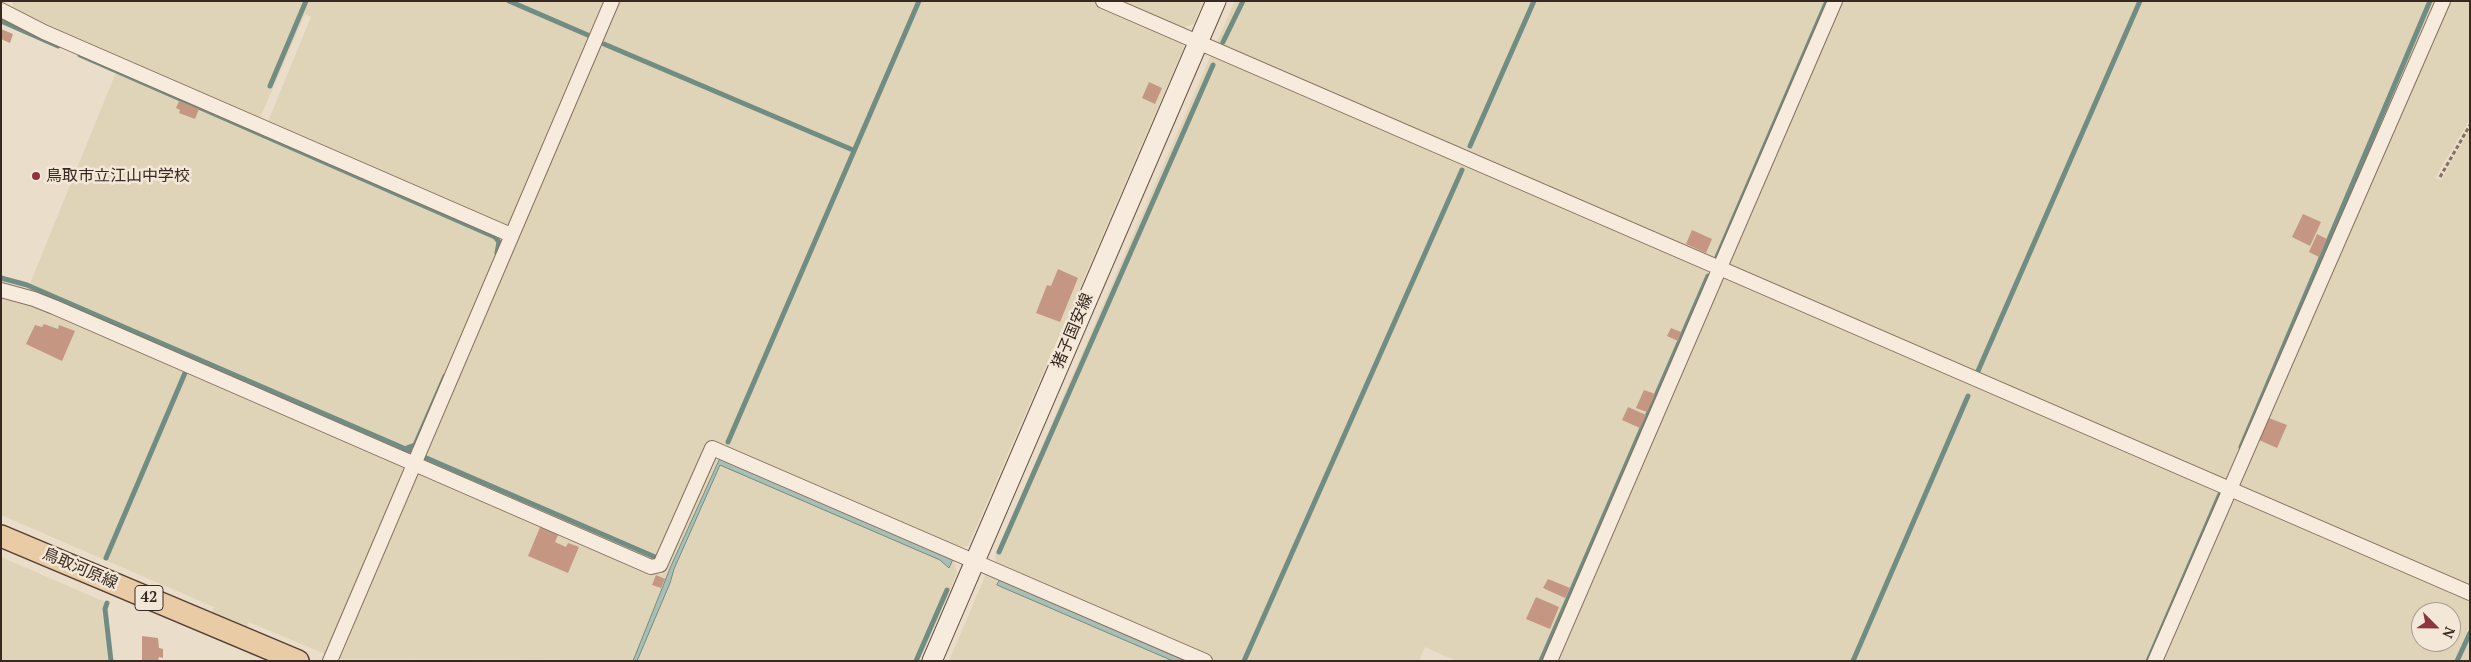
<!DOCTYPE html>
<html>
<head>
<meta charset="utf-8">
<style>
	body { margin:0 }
	#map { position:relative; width:2471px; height:662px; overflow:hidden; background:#eaddc9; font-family:"PT Serif",serif }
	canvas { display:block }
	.frame { position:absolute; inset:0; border:2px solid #372921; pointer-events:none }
	.north { position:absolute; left:2411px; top:602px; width:50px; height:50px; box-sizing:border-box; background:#f3e8d8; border:1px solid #a89c8f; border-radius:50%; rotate:113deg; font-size:14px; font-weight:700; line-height:20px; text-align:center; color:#372921 }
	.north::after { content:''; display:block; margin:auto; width:18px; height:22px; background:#8e3540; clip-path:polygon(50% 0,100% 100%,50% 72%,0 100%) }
</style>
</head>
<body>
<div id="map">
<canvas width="2471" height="662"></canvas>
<div class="frame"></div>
<div class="north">N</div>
</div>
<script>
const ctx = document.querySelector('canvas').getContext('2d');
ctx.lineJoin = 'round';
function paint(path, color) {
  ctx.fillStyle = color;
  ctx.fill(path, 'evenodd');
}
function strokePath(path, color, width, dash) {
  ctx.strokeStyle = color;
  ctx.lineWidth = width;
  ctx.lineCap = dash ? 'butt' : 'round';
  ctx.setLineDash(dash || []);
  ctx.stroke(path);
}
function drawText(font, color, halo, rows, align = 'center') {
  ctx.font = font + ' "PT Serif","Noto Sans JP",serif';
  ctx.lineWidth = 5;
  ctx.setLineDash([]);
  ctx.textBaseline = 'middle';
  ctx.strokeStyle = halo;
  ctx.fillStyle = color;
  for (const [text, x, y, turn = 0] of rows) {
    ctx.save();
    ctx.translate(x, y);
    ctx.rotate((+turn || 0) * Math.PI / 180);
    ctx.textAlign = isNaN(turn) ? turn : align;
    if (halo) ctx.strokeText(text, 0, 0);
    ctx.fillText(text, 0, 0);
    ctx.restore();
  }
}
paint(new Path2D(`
	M13,1H609L511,224L502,227L267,124L311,17L305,14L260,118L256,119L80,43L12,9Z
	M618,1H1094L1180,39L1184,47L968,546L955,548L709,443L656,559L651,561L425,464L426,458L424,450Z
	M1112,1H1203L1194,24L1177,29Z
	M1235,1H1830L1717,260L1224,48L1217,42Z
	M1839,1H2439L2226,483L1733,270L1727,263Z
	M2447,1H2470V119L2435,178L2441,180L2470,129V589L2237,488Z
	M1211,55L1710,268L1711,272L1544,661H1457L1425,647L1419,661H1216L996,565L995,555Z
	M117,70L497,234L500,238L502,241L415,449L410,454L27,291Z
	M1720,276L1731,277L2222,491L2151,661H1554Z
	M1,296L51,312L402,464L406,475L325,654L249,622L245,630L211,615L214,607L1,515Z
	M718,456L953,557L957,573L919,661L336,659L414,475L423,473L662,575L712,458Z
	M2233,496L2470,597V661H2160ZM2421,612H2451V642H2421Z
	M1,557L105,602L102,610L108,661H1Z
	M986,574L1194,661H949Z`), '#dfd4b7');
const water = new Path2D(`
	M720,459L953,559L949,568L940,560L720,465L674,569L670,583L637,661H633L671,566Z
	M1000,580L1186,661H1173L997,585Z`);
paint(water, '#a9bfb6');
strokePath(water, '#718d83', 1);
strokePath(new Path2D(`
	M509,1L590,36
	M1,21L58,46
	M1223,42L1243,1
	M604,44L853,150
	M80,55L495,237L499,242L497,253
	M270,86L306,1
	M1470,146L1534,1
	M1717,257L1827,1
	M1,278L27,285L655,557
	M1978,371L2140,1
	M728,442L919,1
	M2241,447L2430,1
	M404,449L415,445L445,376
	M999,552L1213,65
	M106,558L185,373
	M107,603L105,609L111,661
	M916,661L947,590
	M1244,661L1462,170
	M1541,661L1708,276
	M1853,661L1968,396
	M2148,661L2220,494
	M2457,661L2470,633`), '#718d83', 5);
paint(new Path2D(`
	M1,29L13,34L10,43L1,39Z
	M1149,82L1162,88L1155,104L1142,98Z
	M179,101L199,109L195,119L179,113L180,110L176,108Z
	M2303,214L2321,222L2310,246L2292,237Z
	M1692,230L1712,239L1706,253L1686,244Z
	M2317,234L2327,239L2319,257L2309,252Z
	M1058,269L1078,278L1060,322L1036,313L1047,285L1051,286Z
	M44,324L58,329L59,325L75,331L62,361L26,344L35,325L42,327Z
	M1671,328L1681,332L1678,341L1667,336Z
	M1644,390L1655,394L1647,412L1636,408Z
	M1628,407L1646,415L1640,428L1622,420Z
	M2269,418L2287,425L2277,448L2259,440Z
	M541,525L559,533L555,542L566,547L568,543L579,547L568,573L528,556Z
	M656,575L665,579L661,588L652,585Z
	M1548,579L1570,588L1565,598L1543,588Z
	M1536,597L1559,607L1550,629L1526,619Z
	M142,636L158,638L159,648L163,649V658L159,657L158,661L142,660Z`), '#c59783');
const minor = new Path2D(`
	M1103,1L2470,593
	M1,10L44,32L511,235
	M1,290L34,299L54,307L651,567L660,565L712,448L1205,661
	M330,661L612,1
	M1550,661L1835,1
	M2155,661L2443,1`);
const secondary = new Path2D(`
	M932,661L1216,1`);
const primary = new Path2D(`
	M1,536L298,661`);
strokePath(minor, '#856f5f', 16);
strokePath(secondary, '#675142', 21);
strokePath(primary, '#543e33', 24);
strokePath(new Path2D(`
	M2440,177L2470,125`), '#856f5f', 3, [4, 2.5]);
strokePath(minor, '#f6ebdc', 14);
strokePath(secondary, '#f6ebdc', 19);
strokePath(primary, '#e9cca5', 21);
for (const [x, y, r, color] of [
	[36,176,5,"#8e3540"]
]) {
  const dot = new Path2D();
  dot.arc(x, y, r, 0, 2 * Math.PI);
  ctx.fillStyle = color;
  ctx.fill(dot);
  strokePath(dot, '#f3e8d8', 2);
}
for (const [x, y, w] of [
	[149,598,28]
]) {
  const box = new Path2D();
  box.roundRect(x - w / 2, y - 12.5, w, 25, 4);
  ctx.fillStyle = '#f3e8d8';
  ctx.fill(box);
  strokePath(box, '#372921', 1);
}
drawText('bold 15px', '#372921', null, [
	["42",149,598]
]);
drawText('16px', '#372921', '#f3e8d8', [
	["鳥取市立江山中学校",46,176]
], 'left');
drawText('16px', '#372921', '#f3e8d8', [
	["猪子国安線",1073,331,-67],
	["鳥取河原線",80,569,23]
]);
</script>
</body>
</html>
